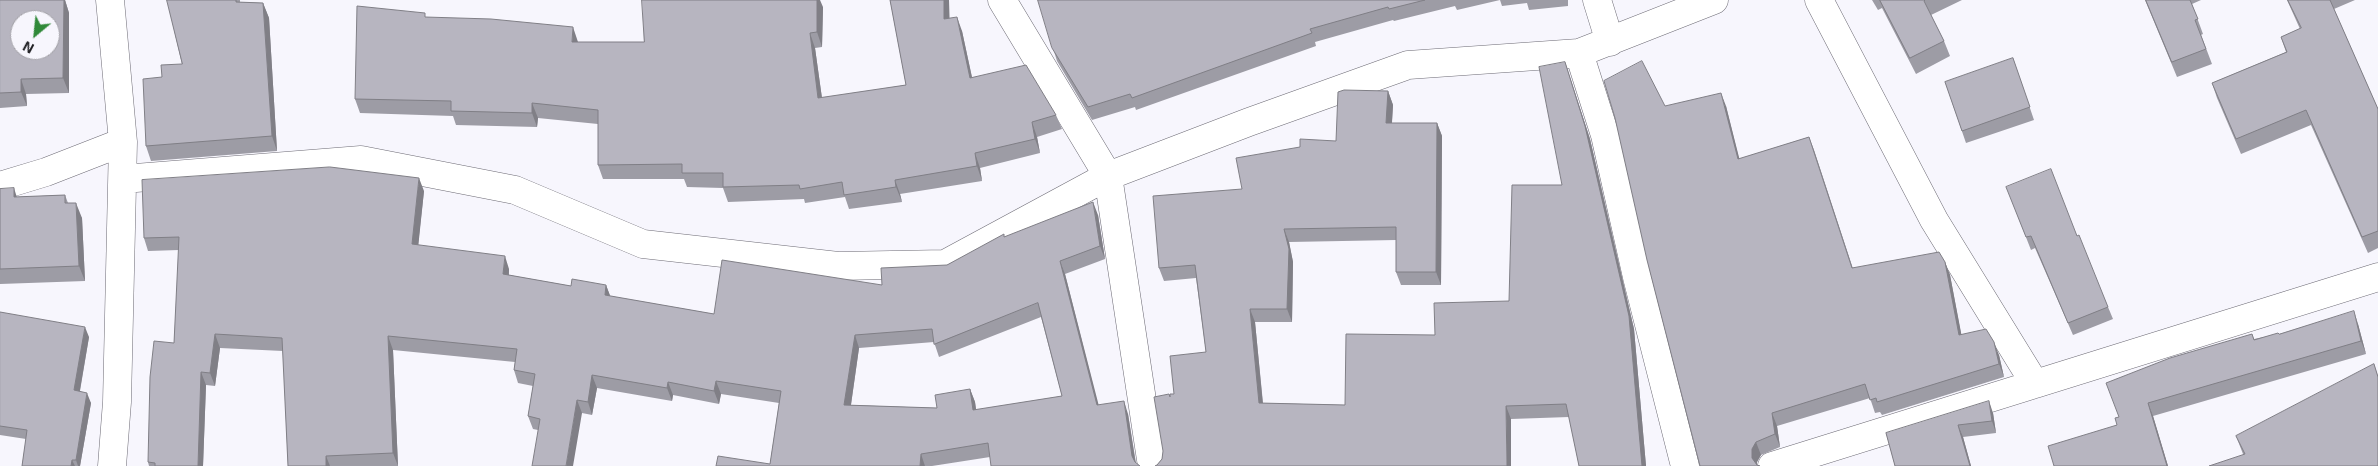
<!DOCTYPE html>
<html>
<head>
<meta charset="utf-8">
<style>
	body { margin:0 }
	#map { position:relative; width:2378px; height:466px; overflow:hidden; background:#f7f6fd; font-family:"Exo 2",sans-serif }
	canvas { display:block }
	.north { position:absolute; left:10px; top:10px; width:50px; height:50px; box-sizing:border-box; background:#f7f6fd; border:1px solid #a1a0a6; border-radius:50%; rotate:208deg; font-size:14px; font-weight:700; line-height:20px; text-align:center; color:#1f1f23 }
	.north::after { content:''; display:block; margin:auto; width:18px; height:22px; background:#308939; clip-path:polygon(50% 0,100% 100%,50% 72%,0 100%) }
</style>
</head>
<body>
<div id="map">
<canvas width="2378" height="466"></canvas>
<div class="north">N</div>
</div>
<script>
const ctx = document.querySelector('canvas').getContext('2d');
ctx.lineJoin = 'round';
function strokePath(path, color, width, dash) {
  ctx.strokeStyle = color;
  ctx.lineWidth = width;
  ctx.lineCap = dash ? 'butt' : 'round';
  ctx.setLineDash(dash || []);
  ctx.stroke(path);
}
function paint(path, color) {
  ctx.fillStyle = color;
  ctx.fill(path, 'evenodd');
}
const minor = new Path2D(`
	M110,0L123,142L117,402L112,466
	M1002,0L1108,176L1152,466
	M1597,0L1610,42
	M1819,0L1934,220L2035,384
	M1579,53L1605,135L1637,277L1685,466
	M123,179L361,160L515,190L643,244L838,266L945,264L1108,176L1249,122L1408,65L1579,53L1714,0
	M0,186L46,172L123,142
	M1772,466L2378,277`);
strokePath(minor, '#6d6b75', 29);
strokePath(minor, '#fff', 28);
paint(new Path2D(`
	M0,0H65L69,13V93L26,94L27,106L0,108Z
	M167,0H240V2L263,3L269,18L277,151L151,161L146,146L162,77L182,64Z
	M890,0H949V18L962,31L972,77L1056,115L1062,129L1037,137L1040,153L980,168L982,181L900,194L902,202L849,209L845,197L805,203L804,199L728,202L723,188L687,187L684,179H603L598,165V124L538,118L537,127L456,125L453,116L360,113L355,99L427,17L578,42H644L823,7L822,47L815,48L822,98L906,85Z
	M1038,0H1568V6L1529,10L1527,3L1502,6L1500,0L1457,10L1455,6L1394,21L1393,20L1315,42L1316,46L1136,110L1135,107L1092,120L1057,61Z
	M1872,0H1962L1931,15L1944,41L1950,56L1916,74L1882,8L1878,10Z
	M2145,0H2201L2192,4L2203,34L2201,35L2212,64L2177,77Z
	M2287,0H2355L2334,9L2378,109V248L2368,253L2311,125L2241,154L2217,98L2212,83L2286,52L2281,37L2300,29Z
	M2013,58L2034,120L1966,143L1945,82Z
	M1565,62L1590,139L1634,329L1646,466H1579L1569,417L1511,419L1157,465L1162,459L1174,394L1206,352L1196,278L1164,281L1159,268L1242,189L1336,141L1388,91L1393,105L1392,123H1437L1442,136L1441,285H1401L1396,272V240L1289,242L1293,262L1292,322H1255L1263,403L1345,405L1435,335L1509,301L1562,185Z
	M1665,106H1726L1739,159L1809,137L1852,268L1945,262L1950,275L1961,334L1999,355L2004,377L1882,415L1880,412L1875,413L1870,398L1777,426L1780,447L1761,455L1757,462V465L1700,466Z
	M0,189L17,197L65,195L68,203L82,218L85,281L0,284Z
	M424,191L418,245L509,269V275L571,286L606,285L610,296L714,314L882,285L947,265L1004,237L1098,215L1105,259L1065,274L1098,405L1128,414L1136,463L990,457L932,466H716L770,464L779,403L721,394L719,404L673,395L672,401L597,388L592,415L582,413L538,430L533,429L528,416L533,386L518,383L514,370L515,362L393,350L398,466H288L283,351L220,348L215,386L206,385L203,466H149L148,462L174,343L179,250L148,251L144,238ZM1041,317L1062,396L976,410L975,402L970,389L937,408L851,405L859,348L934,342L939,357Z
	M2011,199L2077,236L2108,307L2113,319L2073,335L2035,248L2031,250Z
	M0,312L89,337L80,391L91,403L80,466H22L26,439L0,435Z
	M2358,324L2366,354L2153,416L2168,466H2054L2117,425L2119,417L2252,334L2254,339L2279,334Z
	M2374,364L2378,376V466L2243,454L2236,436Z
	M1993,413L1996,433L1963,437L1971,466H1895L1886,433Z`), '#9d9ca5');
paint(new Path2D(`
	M64,0H65L69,13V93L63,78Z
	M817,0H820L823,7L822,47L817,32Z
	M944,0H949L950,33L944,19Z
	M263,3L269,18L277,151L272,136Z
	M957,17L962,31L975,92L970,78Z
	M573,27L578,42L577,56L572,42Z
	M810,33L815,48L824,113L818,98Z
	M1565,62L1590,139L1634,329L1646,466H1642Z
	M21,79L26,94L27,106L21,92Z
	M1388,91L1393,105L1391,136L1386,123Z
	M1721,93L1726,106L1743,173L1738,159Z
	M532,103L538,118L537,127L532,113Z
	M1032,122L1037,137L1040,153L1035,139Z
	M1437,123L1442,136L1441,285L1436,272Z
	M1809,137L1814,150L1857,281L1852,268Z
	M975,153L980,168L982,181L977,166Z
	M419,178L424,191L417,258L412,244Z
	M895,180L900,194L902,202L896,187Z
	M14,188L19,204L14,197Z
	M1093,202L1098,215L1105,259L1100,246Z
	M76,203L82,218L85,281L79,266Z
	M1284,229L1289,242L1293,262L1292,322L1287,309Z
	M505,256L509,269L508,287L503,274Z
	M1060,261L1065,274L1102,418L1097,405Z
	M1945,262L1950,275L1964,348L1959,335Z
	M606,285L611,298L605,295Z
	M1250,309L1255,322L1264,416L1259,403Z
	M2354,311L2358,324L2366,354L2361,341Z
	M85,327L89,337L78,401L74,390Z
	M215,334L220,348L215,386L210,373Z
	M855,335L859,348L849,418L844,405Z
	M388,336L393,350L398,466L393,453Z
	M1994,342L1999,355L2004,377L1999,364Z
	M201,372L206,385L203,466H198Z
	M592,375L597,388L592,415L588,402Z
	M716,381L721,394L719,404L714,391Z
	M668,382L673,395L672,401L667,388Z
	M970,389L975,402L978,423L973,410Z
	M87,393L91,403L80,466H78L76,460Z
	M577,400L582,413L573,466H566Z
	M1124,401L1128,414L1136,466L1132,456Z
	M1989,401L1993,413L1996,433L1992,421Z
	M2148,403L2153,416L2168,466H2167Z
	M1506,406L1511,419V466H1507Z
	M1772,413L1777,426L1780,447L1775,434Z
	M1958,425L1963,437L1971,466H1970Z
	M1756,442L1761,455L1757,462V466L1752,458V449Z
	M921,454L925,466H920Z
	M326,456L330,466H326Z
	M72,460L75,466H71Z`), '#807f86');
const building = new Path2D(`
	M0,0H64L63,78L21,79V92L0,93ZM20,20H50V50H20Z
	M167,0H236V2L263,3L272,136L146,146L143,79L162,77L161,65L182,64Z
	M642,0H817V32L810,33L818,98L906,85L890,0H944V19L957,17L970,78L1026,65L1056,115L1032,122L1035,139L975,153L977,166L895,180L896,187L844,195L842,182L800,189L799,185L723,187V173H682V164L598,165V110L532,103V113L451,111V101L355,99L357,6L425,13V17L491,19L573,27L572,42H644Z
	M1038,0H1425L1389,9L1388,7L1310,29L1312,33L1132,98L1130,94L1088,107L1052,48Z
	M1880,0H1925L1924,1L1944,41L1910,58Z
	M2146,0H2190L2198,19L2195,20L2206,49L2172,62Z
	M2288,0H2330L2378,109V231L2362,237L2306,110L2236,139L2212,83L2287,52L2281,37L2301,28Z
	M2013,58L2030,107L1962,131L1945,82Z
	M1642,61L1665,106L1721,93L1738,159L1809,137L1852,268L1939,252L1945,262L1959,335L1986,329L1994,342L1999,364L1877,402L1876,398L1870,400L1865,384L1772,413L1775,434L1756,442L1752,449V458L1757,465L1760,466H1700L1647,260L1615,118L1604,81Z
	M1565,62L1585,126L1629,316L1642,466H1579L1566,404L1506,406L1507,466H1155L1157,465L1162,459L1163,451L1154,397L1169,394L1170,397V394H1174L1170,356L1206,352L1195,265L1159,268L1153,196L1242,189L1236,158L1300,147V139L1336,141L1338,92L1344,90L1388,91L1386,123H1437L1436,272H1396V227L1284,229L1289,249L1287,309H1250L1259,403L1345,405L1346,334L1435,335L1434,303L1509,301L1512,185H1562L1539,67Z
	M330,167L419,178L412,244L505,256L503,274L571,286L572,279L606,285L605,295L714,314L722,260L882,285L881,268L947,265L1004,234V237L1093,202L1100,246L1060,261L1097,405L1124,401L1132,456L1135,462L1140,466H991L988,443L921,454L920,466H716L718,456L770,464L781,391L716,381L714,391L668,382L667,388L592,375L588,402L577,400L566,466H532L540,419L528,416L535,374L514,370L517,349L388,336L393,453L326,456V466H288L282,338L215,334L210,373L201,372L198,466H155V463L148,462L150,377L154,341L174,343L179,237L144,238L142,180ZM1038,303L1062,396L973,410L970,389L935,395L937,408L844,405L855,335L932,329L934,344Z
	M2051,169L2077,236L2079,235L2108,307L2068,323L2031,236L2026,237L2006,187Z
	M14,188V197L65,195V203H76L79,266L0,269V189Z
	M2354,311L2361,341L2148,403L2167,466H2054L2048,446L2117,425L2115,418L2119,417L2106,383L2170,358L2252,334L2254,340L2278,333L2279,334Z
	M0,312L85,327L74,390L87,393L76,460H72L71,466H22L27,430L0,426Z
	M2374,364L2378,377V466H2209L2245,454L2236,436Z
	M1989,401L1992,421L1958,425L1970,466H1895L1886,433Z`);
paint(building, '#b7b5c0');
strokePath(building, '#807f86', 1);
</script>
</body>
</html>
